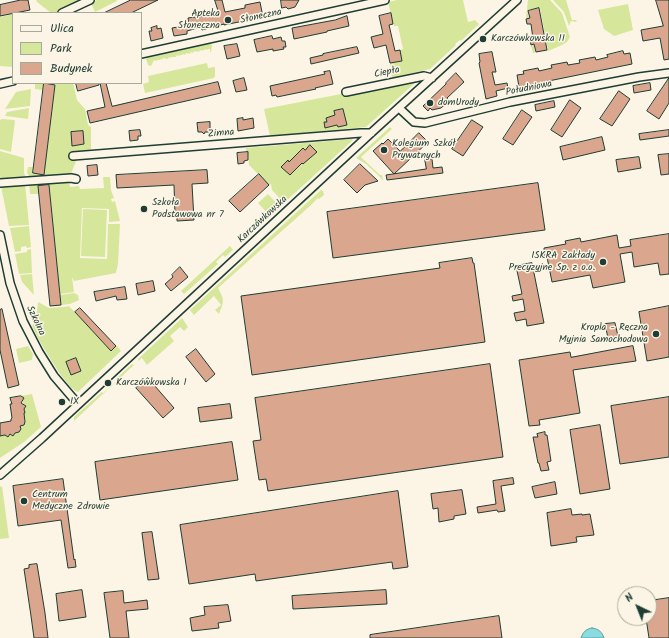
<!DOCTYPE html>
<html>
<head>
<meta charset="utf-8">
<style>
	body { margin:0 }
	#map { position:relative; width:669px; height:638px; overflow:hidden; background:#fcf5e5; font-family:Kalam,sans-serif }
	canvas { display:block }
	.legend { position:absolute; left:12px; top:12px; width:130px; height:72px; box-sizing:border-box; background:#fcf5e5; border:1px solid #a4ab9e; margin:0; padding:5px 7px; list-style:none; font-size:12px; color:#1f3d34 }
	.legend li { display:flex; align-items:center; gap:8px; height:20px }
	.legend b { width:20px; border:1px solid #a4ab9e }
	.north { position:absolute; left:617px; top:586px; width:40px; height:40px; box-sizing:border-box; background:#fcf5e5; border:1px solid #a4ab9e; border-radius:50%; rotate:317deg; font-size:11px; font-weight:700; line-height:16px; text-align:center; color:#1f3d34 }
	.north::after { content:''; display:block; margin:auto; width:14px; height:18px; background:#1f3d34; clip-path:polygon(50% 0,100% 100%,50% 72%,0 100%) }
</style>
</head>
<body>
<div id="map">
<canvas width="669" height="638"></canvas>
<ul class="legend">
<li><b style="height:5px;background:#fcf5e5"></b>Ulica</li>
<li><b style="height:11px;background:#d6e79b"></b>Park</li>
<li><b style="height:11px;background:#daa68e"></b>Budynek</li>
</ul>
<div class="north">N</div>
</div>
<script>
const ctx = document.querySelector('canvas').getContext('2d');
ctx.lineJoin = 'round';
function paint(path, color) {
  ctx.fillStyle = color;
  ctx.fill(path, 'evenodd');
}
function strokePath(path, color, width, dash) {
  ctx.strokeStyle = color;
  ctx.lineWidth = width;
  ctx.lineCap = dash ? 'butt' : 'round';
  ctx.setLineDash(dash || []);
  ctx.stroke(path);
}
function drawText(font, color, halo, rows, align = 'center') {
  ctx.font = font + ' Kalam,sans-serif';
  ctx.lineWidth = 3;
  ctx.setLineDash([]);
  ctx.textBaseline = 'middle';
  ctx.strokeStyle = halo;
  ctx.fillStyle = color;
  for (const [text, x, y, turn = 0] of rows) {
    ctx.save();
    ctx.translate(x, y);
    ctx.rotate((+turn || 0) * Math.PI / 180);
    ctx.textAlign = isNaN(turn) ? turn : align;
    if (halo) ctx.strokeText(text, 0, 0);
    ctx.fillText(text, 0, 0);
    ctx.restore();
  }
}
paint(new Path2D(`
	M36,0H83L58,13H51L37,2Z
	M97,0H116L117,1L95,12L91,3Z
	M397,0H463L468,22L475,20L479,24L461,41L460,40L455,44L456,45L430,69L392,78L390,63L402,61L400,50L403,49L398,26H394L388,2Z
	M528,0H550L562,13L570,37L567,42L562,45L548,51L533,53L531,46L534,45L535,53L548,50L540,8L527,10L529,18H526Z
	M553,0H566L572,20H576L577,21L575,22L571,21L569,26L564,12Z
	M628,4L633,30L614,36L604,29L598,10Z
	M13,14V67L0,66V17Z
	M210,42C213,44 212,50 210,53V49H208V50L206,49L205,50H203L202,51L200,50L199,52L197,51L196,52L194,51L193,53L191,52L190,54L188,53V54L186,53L185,55L183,54L182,55H180L179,56L177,55L176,57H171V58L169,57L168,59L163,58L162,60L160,59V60H157L156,61L154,60L151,66L148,65L146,59L147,56Z
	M207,63L208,68L215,67V76L214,78L145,93L143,84L149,82L148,76Z
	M416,80V82L366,127L270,136L264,109L346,93Z
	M35,83H73L77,100L85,109L88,125L91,127V149L77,159L70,176L30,179L27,172L28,167H33V173L44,174L55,85L44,83L43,90L35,89Z
	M31,89L30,106L5,109L16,92Z
	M29,108L28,119L6,116H5L7,112Z
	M2,119L14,120L15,121L11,152L0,149V120Z
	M390,127L392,129L361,157L380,175H382L383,181L379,176L366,164L356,158Z
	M352,139L353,140L284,203L272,190L271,184L269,185L249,165L248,153L246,152V148Z
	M0,151L24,158V172L26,180L1,181L0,176Z
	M103,177H110L111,190L114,198L111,199L112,202L115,201L120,221L109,222V209L82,208L80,258L107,259L108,224H120L118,264L116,273L74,281L72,277L74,292L60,294L49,185L38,186V194H30L29,184L69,181L70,187L79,186L80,189L104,188Z
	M25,184L29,225L9,226L1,186Z
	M318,188H320L191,306L190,305Z
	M321,190L323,191L324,195L319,199L318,198L311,205L218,288C225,301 224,301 219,314L215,310L221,305L214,296L194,315L197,319L190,310Z
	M268,194L280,207L270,216L258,203Z
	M83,209L107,210L105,257L81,256Z
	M29,226L31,247L27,248L26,246L21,247V251L15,252L10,228Z
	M230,246L233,250L225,257L223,255L216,262L218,264L184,294L181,291Z
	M31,249L32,273L19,274L15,254L27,252V250Z
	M32,274L34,295L22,282L20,275Z
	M74,293L78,295L79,300L70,304L61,305L60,295Z
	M38,302L49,308L64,307L69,306L111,351L117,346L121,351L78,392C66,389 38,339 32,326C37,318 37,311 38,302Z
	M182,318L188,327L184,331L180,327L170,336L174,341L147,365L142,358L138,361V359Z
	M28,346L33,354L32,360L19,363L16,349Z
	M132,364L134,365L74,421V417L102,392L103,393L119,379L118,377Z
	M32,394L41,427L24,442L0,458V436L10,434L13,436L15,433L21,429L20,426L24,425L25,422L24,413L25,412L24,409L26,406L23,404V401L24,398L21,396Z
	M2,486L9,538L0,539V487Z`), '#d6e79b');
const water = new Path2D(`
	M592,628C599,629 602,632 604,638H581C583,632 586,629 592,628Z`);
paint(water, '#8adce1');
strokePath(water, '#5f9c9c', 1);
const building = new Path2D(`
	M21,0H28L30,10L0,16V5Z
	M131,0H158L131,13H104Z
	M215,0H222L225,12L245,8V5L260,2L263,17L224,25V24L202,30L201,27L187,31V34L174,36L172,28L189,25L188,18L195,17V18L218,12Z
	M281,0H299L295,7L288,9L286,7L282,8Z
	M656,0H669V59L664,60L660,38L643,41L641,30L663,26Z
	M539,8L547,50L536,52L534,44L531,45L530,39H533L531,24H527L526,19L530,18L528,11Z
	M391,13L393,24L389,25L395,51L400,50L402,61L390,63L386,45L374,48L371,37L383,34L379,16Z
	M347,16L349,26L327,31V32L294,39L292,28L335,20Z
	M157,26V29L161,28L163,38L151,41L149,31H152L151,28Z
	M272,36L273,39L281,37L282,41H285L286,47H283L284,49L273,51V49L257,52L254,40Z
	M237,44L240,56L227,59L224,46Z
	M357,47L359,53L311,64L310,58L323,55V54Z
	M623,51L624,54L630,53L632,64L519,87L517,75L524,74L523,71L538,68L539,71L552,68L551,65L567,62L568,65L580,63L579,60L595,57L596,60L608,57L607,55Z
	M492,52L496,72H492L495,85L507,83L508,88L496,91L497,96L486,99L479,63L480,62L479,54Z
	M330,71L333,84L315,88L316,89L277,97L276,95L272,96L270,86L325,74L324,72Z
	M456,73L464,82L447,98L449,101L441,108L432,110L430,108L428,111L423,106L446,84V83Z
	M244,78L247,90L236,92L233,81Z
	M669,78V103L659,119L647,111Z
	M218,82L221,93L90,123L87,111L105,107L100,83H106L112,106Z
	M44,83L55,85L44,175L33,173Z
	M76,83H99V85L78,91Z
	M650,83L651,90L634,93L633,86Z
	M619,91L630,99L612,126L600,119Z
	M570,100L581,108L562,137L551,130Z
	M554,101L555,107L536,111L535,105Z
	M343,109L347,125L338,127L337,125L325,128L324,122H327L326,118L335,115L334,111Z
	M522,110L532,117L513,145L503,139Z
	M243,118V120L253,118L254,128L238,131L237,119Z
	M472,120L483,127L463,156L452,149Z
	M210,122V132H205L204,134L202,132H198L197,123Z
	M140,130L141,136H138V140L130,141L129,131Z
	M669,130V136L640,140L639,134Z
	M83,131L84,144L72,146L71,132Z
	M419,133L428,142L394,174L373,151L382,143L383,144L388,139L400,151Z
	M602,137L605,150L563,160L560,147Z
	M310,145L317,152L303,164L302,163L290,175L281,167L288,160L289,162L303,148L305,150Z
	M248,152V160L244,161V163L238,164L237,153Z
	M669,154V174L661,175L658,155Z
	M639,157L641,168L618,172L616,160Z
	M425,159H432L433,168L442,167L443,173L387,180L386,175L426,169Z
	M360,164L378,181L365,185L357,193L344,180Z
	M97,165L98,175L88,176L87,166Z
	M207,170L208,183L192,184L194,220L177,221V215H175L174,185L117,188L116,175Z
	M259,174L269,185L240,212L229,201Z
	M538,183L545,230L333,258L327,212Z
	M49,185L61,305L50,306L38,186Z
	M669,234V274L660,275L658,263L634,267L632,252L620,254L625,282L593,288L590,275L552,282L547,257L545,258L544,248L566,244L565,241L580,238L581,242L617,235L619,248L631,246L630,240Z
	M472,258L473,263H474L485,342L252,375L241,296L440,268L439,263Z
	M532,263L544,323L527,326L526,319L516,321L514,313L525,311L523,299L513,301L512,296L522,294L516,266Z
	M180,267L188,277L171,291L165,284L173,277L172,275Z
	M153,281L155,291L138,295L136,284Z
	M125,287L127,299L117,300L116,296L96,301L94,292Z
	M669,306V357L647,361L639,312Z
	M80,308L116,346L111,351L75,312Z
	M2,309L19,385L8,388L0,350V310Z
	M615,323L618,336L608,338L605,324Z
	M633,346L636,361L573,370L580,413L539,420L540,425L529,426L519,360L570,352L571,357Z
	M196,349L215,374L206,382L186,357Z
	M76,358L81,371L71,375L66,362Z
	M490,364L503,457L268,491L266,479L259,480L253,441L261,440L255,398Z
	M148,378L174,408L163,418L136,388Z
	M21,396L24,398L21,403L26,406L24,409L25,413H24L25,422L24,425L20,426L21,429L19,432L15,433L13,436L10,434L8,437L5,435L0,436V423L11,421V419L12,418L10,404H12L10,398Z
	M669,397V457L620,464L611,406Z
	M230,404L232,418L200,422L198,408Z
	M600,425L610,489L580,494L570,430Z
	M545,432V435H547L551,461L547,462L549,470L541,471L539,463H538L533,437H538L537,434Z
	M232,442L238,480L100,500L95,462Z
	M513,478L514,484L501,486L505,511L498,512L497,510L478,513L477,507L496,504L493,481Z
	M63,479L74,560L75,559L76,567L68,568L61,520L18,526L13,486Z
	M555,482L557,494L535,498L532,487Z
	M462,490L466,514L454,516V519L439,522L438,508L433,509L431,494Z
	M398,491L408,567L393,569L392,562L256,581L255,574L189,584L180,525Z
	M571,509L572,515L582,514V515L590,514L594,535L576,537L577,542L551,546L547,513Z
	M152,532L159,579L148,580L142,533Z
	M37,564L45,613L48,638H34L31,616L24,569L29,568V565Z
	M82,590L86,617L59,621L56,594Z
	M386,590L387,604L293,609L292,596Z
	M123,591L124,603L147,600L148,609L126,611L129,638H110L104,593Z
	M669,598V638H649L646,618H649V601Z
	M228,605L231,621L218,623L219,628L192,631L190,618L205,615L204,607Z
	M499,616L502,638H370V635Z`);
paint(building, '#daa68e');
strokePath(building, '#1f3d34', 1);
const street = new Path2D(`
	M62,13L90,0
	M141,54L385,0
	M0,84L13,81
	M346,92L424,76L432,78
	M399,108L414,122L425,123L510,102L639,77L669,73
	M73,156L361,133H371
	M0,183L71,178L76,179
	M0,235L10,283L23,321L39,352L54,376L78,404
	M0,475L42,438L371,133L517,0`);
strokePath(street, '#1f3d34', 10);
strokePath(street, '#fcf5e5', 7);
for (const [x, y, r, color] of [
	[228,20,4,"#1f3d34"],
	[483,39,4,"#1f3d34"],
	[430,103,4,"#1f3d34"],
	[384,150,4,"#1f3d34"],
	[144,209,4,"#1f3d34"],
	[603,262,4,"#1f3d34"],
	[656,334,4,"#1f3d34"],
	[108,383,4,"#1f3d34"],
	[62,402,4,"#1f3d34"],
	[24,501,4,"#1f3d34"]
]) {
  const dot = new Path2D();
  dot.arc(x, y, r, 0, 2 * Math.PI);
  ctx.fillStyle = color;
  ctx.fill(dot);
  strokePath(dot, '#fcf5e5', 1.5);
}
drawText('10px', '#1f3d34', '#fcf5e5', [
	["Apteka",220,14,"right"],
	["Słoneczna",220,26,"right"],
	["Karczówkowska II",491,39],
	["domUrody",438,103],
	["Kolegium Szkół",392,144],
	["Prywatnych",392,156],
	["Szkoła",152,203],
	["Podstawowa nr 7",152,215],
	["ISKRA Zakłady",595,256,"right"],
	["Precyzyjne Sp. z o.o.",595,268,"right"],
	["Kropla - Ręczna",648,328,"right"],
	["Myjnia Samochodowa",648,340,"right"],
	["Karczówkowska I",116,383],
	["IX",70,402],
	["Centrum",32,495],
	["Medyczne Zdrowie",32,507]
], 'left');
drawText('10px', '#1f3d34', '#fcf5e5', [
	["Słoneczna",261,17,-12],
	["Ciepła",387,73,-12],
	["Południowa",529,89,-11],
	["Zimna",221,134,-5],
	["Karczówkowska",263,220,-43],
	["Szkolna",35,321,65]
]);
</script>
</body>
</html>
